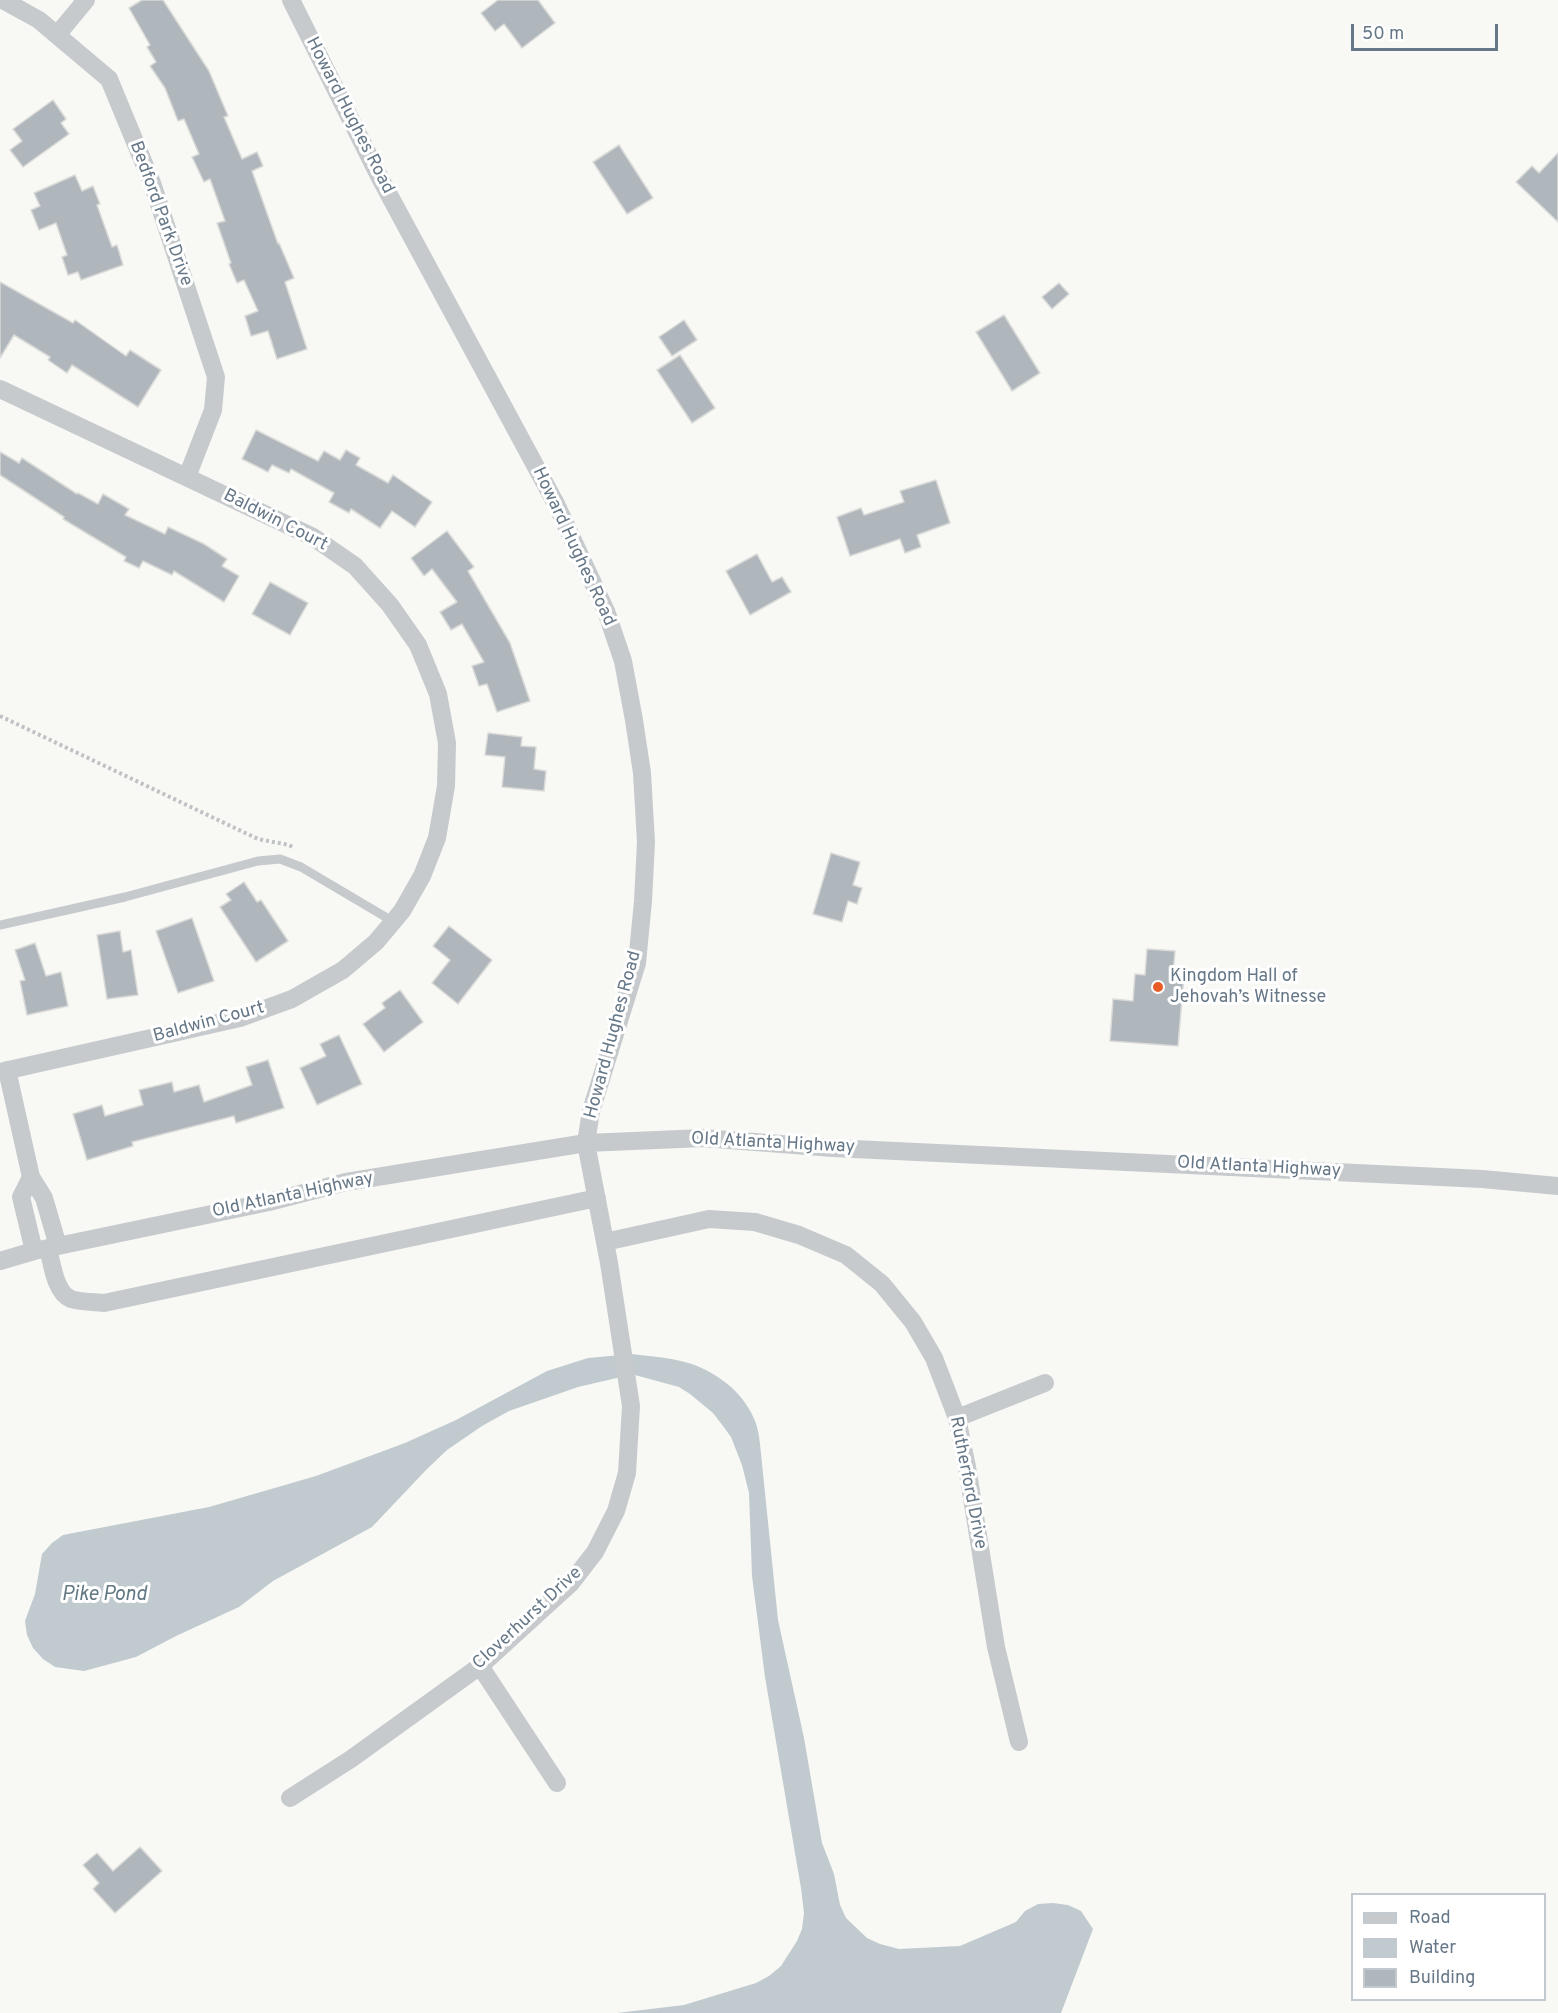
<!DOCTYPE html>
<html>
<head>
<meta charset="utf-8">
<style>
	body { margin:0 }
	#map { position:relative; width:1558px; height:2013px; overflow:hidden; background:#f8f8f5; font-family:Overpass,sans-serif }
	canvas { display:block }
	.legend { position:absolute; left:1351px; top:1893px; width:195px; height:108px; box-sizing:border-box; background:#fff; border:2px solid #c2c9cf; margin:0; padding:8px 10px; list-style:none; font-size:18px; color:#667787 }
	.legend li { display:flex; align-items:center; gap:12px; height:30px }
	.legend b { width:30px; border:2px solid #c2c9cf }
	.scale { position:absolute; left:1351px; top:24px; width:147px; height:27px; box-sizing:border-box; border:3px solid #667787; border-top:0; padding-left:8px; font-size:18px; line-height:21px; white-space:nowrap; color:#667787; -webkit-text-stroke:4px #fff; paint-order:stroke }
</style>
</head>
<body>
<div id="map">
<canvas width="1558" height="2013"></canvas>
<ul class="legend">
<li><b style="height:8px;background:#c6cacd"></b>Road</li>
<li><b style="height:16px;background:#c0cacf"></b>Water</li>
<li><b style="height:16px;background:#afb6bc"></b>Building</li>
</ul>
<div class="scale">50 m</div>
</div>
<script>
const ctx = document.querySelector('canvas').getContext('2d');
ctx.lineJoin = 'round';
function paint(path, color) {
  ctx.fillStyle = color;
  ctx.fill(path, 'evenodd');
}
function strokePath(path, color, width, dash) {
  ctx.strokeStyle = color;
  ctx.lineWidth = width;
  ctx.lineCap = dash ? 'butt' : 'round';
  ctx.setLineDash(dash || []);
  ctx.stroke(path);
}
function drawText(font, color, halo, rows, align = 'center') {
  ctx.font = font + ' Overpass,sans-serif';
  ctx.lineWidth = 6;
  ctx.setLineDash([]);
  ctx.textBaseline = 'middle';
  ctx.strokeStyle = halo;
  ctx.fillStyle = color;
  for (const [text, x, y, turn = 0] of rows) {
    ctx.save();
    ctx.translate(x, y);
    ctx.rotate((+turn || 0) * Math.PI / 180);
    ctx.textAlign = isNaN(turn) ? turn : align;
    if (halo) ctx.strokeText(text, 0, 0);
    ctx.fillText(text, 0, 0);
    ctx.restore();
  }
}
paint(new Path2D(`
	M632,1354C673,1359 698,1359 731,1387C741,1396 750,1408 755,1421C758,1428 759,1436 760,1444L778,1620L804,1738L822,1843L834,1874L840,1905L846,1918L867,1938L880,1944L899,1949L960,1946L1016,1922L1025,1911L1038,1904L1053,1903L1068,1905L1081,1911L1093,1929L1061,2013H528H617L684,2005L756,1983L769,1976L781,1966L797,1941L802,1929L804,1913L801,1888L765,1677L752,1576L749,1493L742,1465L731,1437L723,1426L713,1413L690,1394L679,1387L635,1375L621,1377L578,1387L509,1411L482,1426L447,1450L426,1470L372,1527L273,1581L239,1607L176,1636L136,1657L84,1671L55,1667L43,1659L33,1648L27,1635L25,1621L35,1594L42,1554L52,1543L63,1535L209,1507L316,1476L405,1443L456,1420L547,1371L588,1358Z`), '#c0cacf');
const building = new Path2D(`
	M142,0H163L209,71L228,116L224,117L242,159L257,152L263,166L252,171L278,244L279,243L294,278L285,282L307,349L277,359L268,331L251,336L245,316L258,311L244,280L237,283L229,264L231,263L217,223L225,221L210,179L204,182L192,157L199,154L184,119L178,121L165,88L150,66L156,62L147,47L150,45L129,8Z
	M498,0H538L555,23L522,48L504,24L495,31L481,13Z
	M53,100L66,119L61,123L69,134L23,167L10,150L22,141L13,129Z
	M619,145L653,198L627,214L593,162Z
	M1558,153V222L1516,182L1532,166L1539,173Z
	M75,175L82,191L93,186L100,204L97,205L112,247L117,245L123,265L81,280L78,272L68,275L62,257L67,255L56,223L39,230L31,210L40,206L34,193Z
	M0,282L73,323L75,320L126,356L130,350L161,370L138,407L72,365L67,373L48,360L50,357L14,335L0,358Z
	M1059,283L1069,294L1052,309L1042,297Z
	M1004,315L1040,373L1012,391L976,332Z
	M684,320L697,340L672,356L659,337Z
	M680,355L715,408L692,423L657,370Z
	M256,430L318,461L324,451L340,460L346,450L360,458L356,465L388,483L393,475L432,502L415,527L392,511L380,528L351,509L349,513L329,502L334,493L291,469L289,473L272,465L268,472L242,459Z
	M0,452L19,463L22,458L77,494L78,493L98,504L103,494L129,509L125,515L165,534L168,527L204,544L227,559L222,566L239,576L224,602L174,571L172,575L143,561L139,568L124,561L126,557L63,519L64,517L0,475Z
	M936,480L950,523L917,535L921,547L905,553L900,539L850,556L837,517L861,508L864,515L904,502L900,491Z
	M447,531L474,567L468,571L510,643L530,701L497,712L487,684L479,686L472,666L484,662L462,624L451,630L440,612L457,602L432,569L424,576L411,558Z
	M757,554L772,582L782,577L791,592L750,615L726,571Z
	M270,582L308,603L290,635L252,614Z
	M488,733L522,737L521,746L536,747L534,769L546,771L544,791L502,787L505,757L485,755Z
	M831,853L860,862L853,885L862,888L857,904L848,901L842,922L813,914Z
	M244,882L257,902L261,900L288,941L256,962L220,907L231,900L226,894Z
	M192,918L214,981L178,993L156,931Z
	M449,926L492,960L458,1004L432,983L450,960L433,946Z
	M120,931L123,952L131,950L138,995L107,999L97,935Z
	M35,943L46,976L61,972L68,1006L27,1015L20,981L25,980L15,950Z
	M1147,949L1175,951L1173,974L1184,975L1178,1046L1110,1041L1113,999L1133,1001L1135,974L1145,975Z
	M400,990L423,1022L384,1052L363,1024L385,1008L382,1003Z
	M339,1035L362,1084L317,1105L300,1068L326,1056L320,1044Z
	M268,1060L284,1108L236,1123L234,1116L132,1142L133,1146L87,1160L73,1114L102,1105L105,1116L143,1105L139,1090L172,1082L174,1092L199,1085L204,1102L252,1085L246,1067Z
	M140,1847L162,1871L115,1913L93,1889L99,1883L83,1865L97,1853L113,1871Z`);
paint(building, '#afb6bc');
strokePath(building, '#dadad8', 1.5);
strokePath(new Path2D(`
	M0,716L258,839L289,845L294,848`), '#bfc2c4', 4, [3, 3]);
strokePath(new Path2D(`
	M0,925L125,897L258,861L280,859L301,867L394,922`), '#c6cacd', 9);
strokePath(new Path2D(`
	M3,0L39,20L109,79L152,183L216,377L213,410L187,477
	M57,35L86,0
	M0,389L313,537L355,566L390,605L418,645L438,694L447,743L446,786L437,838L422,876L402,911L376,942L343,970L292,999L240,1018L0,1072
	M7,1070L31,1177L44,1198L58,1246
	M31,1177L21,1197L34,1251
	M605,1242L709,1219L755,1222L799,1235L846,1255L882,1284L913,1322L934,1358L957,1418L967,1467L996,1647L1019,1742
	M48,1248C52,1263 55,1293 71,1299C81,1302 94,1302 104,1303L597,1198
	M0,1261L34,1251L269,1202L346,1182L586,1143L703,1138L833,1148L1482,1179L1558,1186
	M957,1418L1045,1383
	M480,1666L557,1783
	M290,1798L351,1759L480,1666L571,1583L595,1552L616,1511L627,1473L631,1406L609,1263L586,1143L591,1111L637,963L643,901L646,842L642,773L634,720L623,661L606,611L556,504L380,178L291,0`), '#c6cacd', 18);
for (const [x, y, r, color] of [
	[1158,987,6,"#e95c25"]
]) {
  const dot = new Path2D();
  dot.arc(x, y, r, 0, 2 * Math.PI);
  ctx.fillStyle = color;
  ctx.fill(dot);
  strokePath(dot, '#fff', 2);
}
drawText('18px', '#667787', '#fff', [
	["Howard Hughes Road",349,116,63],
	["Bedford Park Drive",160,214,70],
	["Baldwin Court",275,521,27],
	["Howard Hughes Road",573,547,65],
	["Baldwin Court",209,1023,-15],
	["Howard Hughes Road",614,1035,-75],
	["Old Atlanta Highway",773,1144,3],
	["Old Atlanta Highway",1259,1168,3],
	["Old Atlanta Highway",293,1196,-12],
	["Rutherford Drive",967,1483,79],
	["Cloverhurst Drive",528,1619,-43]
]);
drawText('18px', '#667787', '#fff', [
	["Kingdom Hall of",1170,977],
	["Jehovah’s Witnesse",1170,998]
], 'left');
drawText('italic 20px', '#627883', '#fff', [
	["Pike Pond",104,1596]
]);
</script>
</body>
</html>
